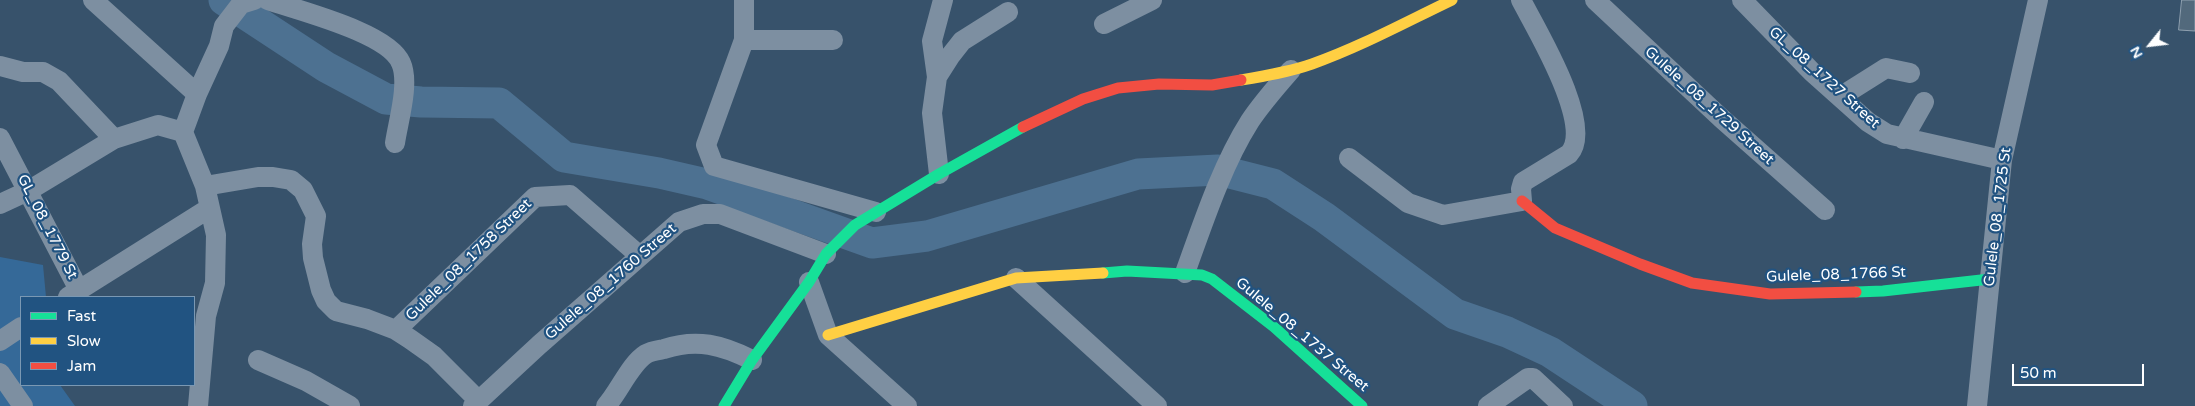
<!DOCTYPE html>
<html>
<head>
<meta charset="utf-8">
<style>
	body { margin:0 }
	#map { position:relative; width:2195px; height:406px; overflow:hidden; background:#37526b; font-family:"Varela Round",sans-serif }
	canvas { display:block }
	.legend { position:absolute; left:20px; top:296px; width:175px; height:90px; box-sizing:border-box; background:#215381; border:1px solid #7a98b3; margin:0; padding:6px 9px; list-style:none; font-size:15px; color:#fff }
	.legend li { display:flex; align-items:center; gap:10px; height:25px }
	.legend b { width:25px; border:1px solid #7a98b3 }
	.north { position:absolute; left:2125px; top:20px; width:50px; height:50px; -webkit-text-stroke:4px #215381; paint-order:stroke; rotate:241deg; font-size:14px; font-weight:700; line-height:20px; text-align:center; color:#fff }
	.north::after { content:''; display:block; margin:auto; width:18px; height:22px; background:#fff; clip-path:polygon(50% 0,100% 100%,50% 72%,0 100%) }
	.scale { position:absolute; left:2012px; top:364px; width:132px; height:22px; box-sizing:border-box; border:2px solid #fff; border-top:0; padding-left:6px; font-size:15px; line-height:18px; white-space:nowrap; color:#fff; -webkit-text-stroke:4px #215381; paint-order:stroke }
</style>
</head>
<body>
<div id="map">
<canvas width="2195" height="406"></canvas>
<ul class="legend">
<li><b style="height:6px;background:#16e098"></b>Fast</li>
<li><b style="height:6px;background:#ffcf43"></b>Slow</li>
<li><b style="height:6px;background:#f24e42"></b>Jam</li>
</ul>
<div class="north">N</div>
<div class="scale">50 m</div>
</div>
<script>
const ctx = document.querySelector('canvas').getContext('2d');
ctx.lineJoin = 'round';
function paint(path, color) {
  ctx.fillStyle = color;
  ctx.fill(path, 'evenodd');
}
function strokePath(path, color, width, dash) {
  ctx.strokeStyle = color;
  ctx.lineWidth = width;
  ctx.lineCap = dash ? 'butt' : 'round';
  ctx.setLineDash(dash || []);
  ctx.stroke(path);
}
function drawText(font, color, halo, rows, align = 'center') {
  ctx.font = font + ' "Varela Round",sans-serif';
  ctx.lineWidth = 4.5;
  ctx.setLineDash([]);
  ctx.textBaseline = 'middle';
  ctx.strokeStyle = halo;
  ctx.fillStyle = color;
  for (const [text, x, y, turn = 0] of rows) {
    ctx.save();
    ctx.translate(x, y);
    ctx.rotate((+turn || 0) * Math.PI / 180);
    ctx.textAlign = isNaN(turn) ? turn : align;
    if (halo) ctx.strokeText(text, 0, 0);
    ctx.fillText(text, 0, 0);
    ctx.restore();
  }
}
paint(new Path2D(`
	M0,257L43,265L46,297H21V385H60L75,406H0Z`), '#356998');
strokePath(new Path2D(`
	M224,0L326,67L386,99L421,102L499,103L564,157L659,173L707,184L872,243L927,236L1138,174L1218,170L1273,184L1324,217L1455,314L1507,332L1550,352L1632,406`), '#4d7191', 31);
const building = new Path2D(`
	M2182,0H2195V31L2179,30Z`);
paint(building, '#52697c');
strokePath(building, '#90a1b0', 1);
strokePath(new Path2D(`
	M93,0L197,94
	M268,0C300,11 389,33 401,63C410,83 398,122 395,143
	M744,0V40L706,145L714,166L876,212
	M1595,0L1721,118L1825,210
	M1742,0L1812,72L1868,122L1887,134L2002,160
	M1104,24L1152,0
	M744,40H833
	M0,66L23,72H43L59,81L114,139
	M937,77L951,55L962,41L1008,12
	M1840,97L1886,68L1910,73
	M183,132L205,186L216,235L215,283L206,316L198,406
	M183,132L197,94L219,46L224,26L241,4L254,0
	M0,138L79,290
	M1903,139L1924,102
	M1349,158L1408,203L1443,215L1522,201L1521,189L1523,182L1569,154C1595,126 1536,29 1521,0
	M939,174L932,113L937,77L932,41L943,0
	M205,186L258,177H273L291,180L303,190L316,216L312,244L313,258L321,290L326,301L336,311L367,319L396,330L410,339L434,356L479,401
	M0,204L28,191L114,139L158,125L183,132
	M1185,273C1203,223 1222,165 1250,121C1262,103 1277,86 1291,70
	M1016,278L1157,406
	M809,282L828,335L907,406
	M68,297L208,209
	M396,330L535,197L570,195L640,256
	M0,341L21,327
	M258,360L306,381L350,406
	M0,373L23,406
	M473,406L539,345L679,222L703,214H720L826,254
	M606,406C619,392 630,364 646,354C651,351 659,350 664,349C697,338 722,345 752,360
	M1488,406L1528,378H1533L1563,406
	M1977,406L2002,160L2038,0`), '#7d8fa1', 20);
strokePath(new Path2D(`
	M1103,273L1127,271L1202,275L1212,279L1274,327L1362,406
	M1856,292L1883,291L1990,279
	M724,406L752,360L809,282L826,254L855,225L939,174L1023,127`), '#16e098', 11);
strokePath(new Path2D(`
	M1241,80C1265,76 1289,72 1312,64C1360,47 1406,22 1452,0
	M828,335L1016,278L1103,273`), '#ffcf43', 11);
strokePath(new Path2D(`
	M1023,127L1083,99L1118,88L1159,84L1212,85L1241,80
	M1522,201L1555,228L1640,264L1692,283L1770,294L1856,292`), '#f24e42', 11);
drawText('15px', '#fff', '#215381', [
	["GL_08_1727 Street",1824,78,42],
	["Gulele_08_1729 Street",1709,106,42],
	["Gulele_08_1725 St",1998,217,-83],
	["GL_08_1779 St",47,227,63],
	["Gulele_08_1758 Street",469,260,-44],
	["Gulele_08_1766 St",1836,275,-2],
	["Gulele_08_1760 Street",611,282,-41],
	["Gulele_08_1737 Street",1302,335,40]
]);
</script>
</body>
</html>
